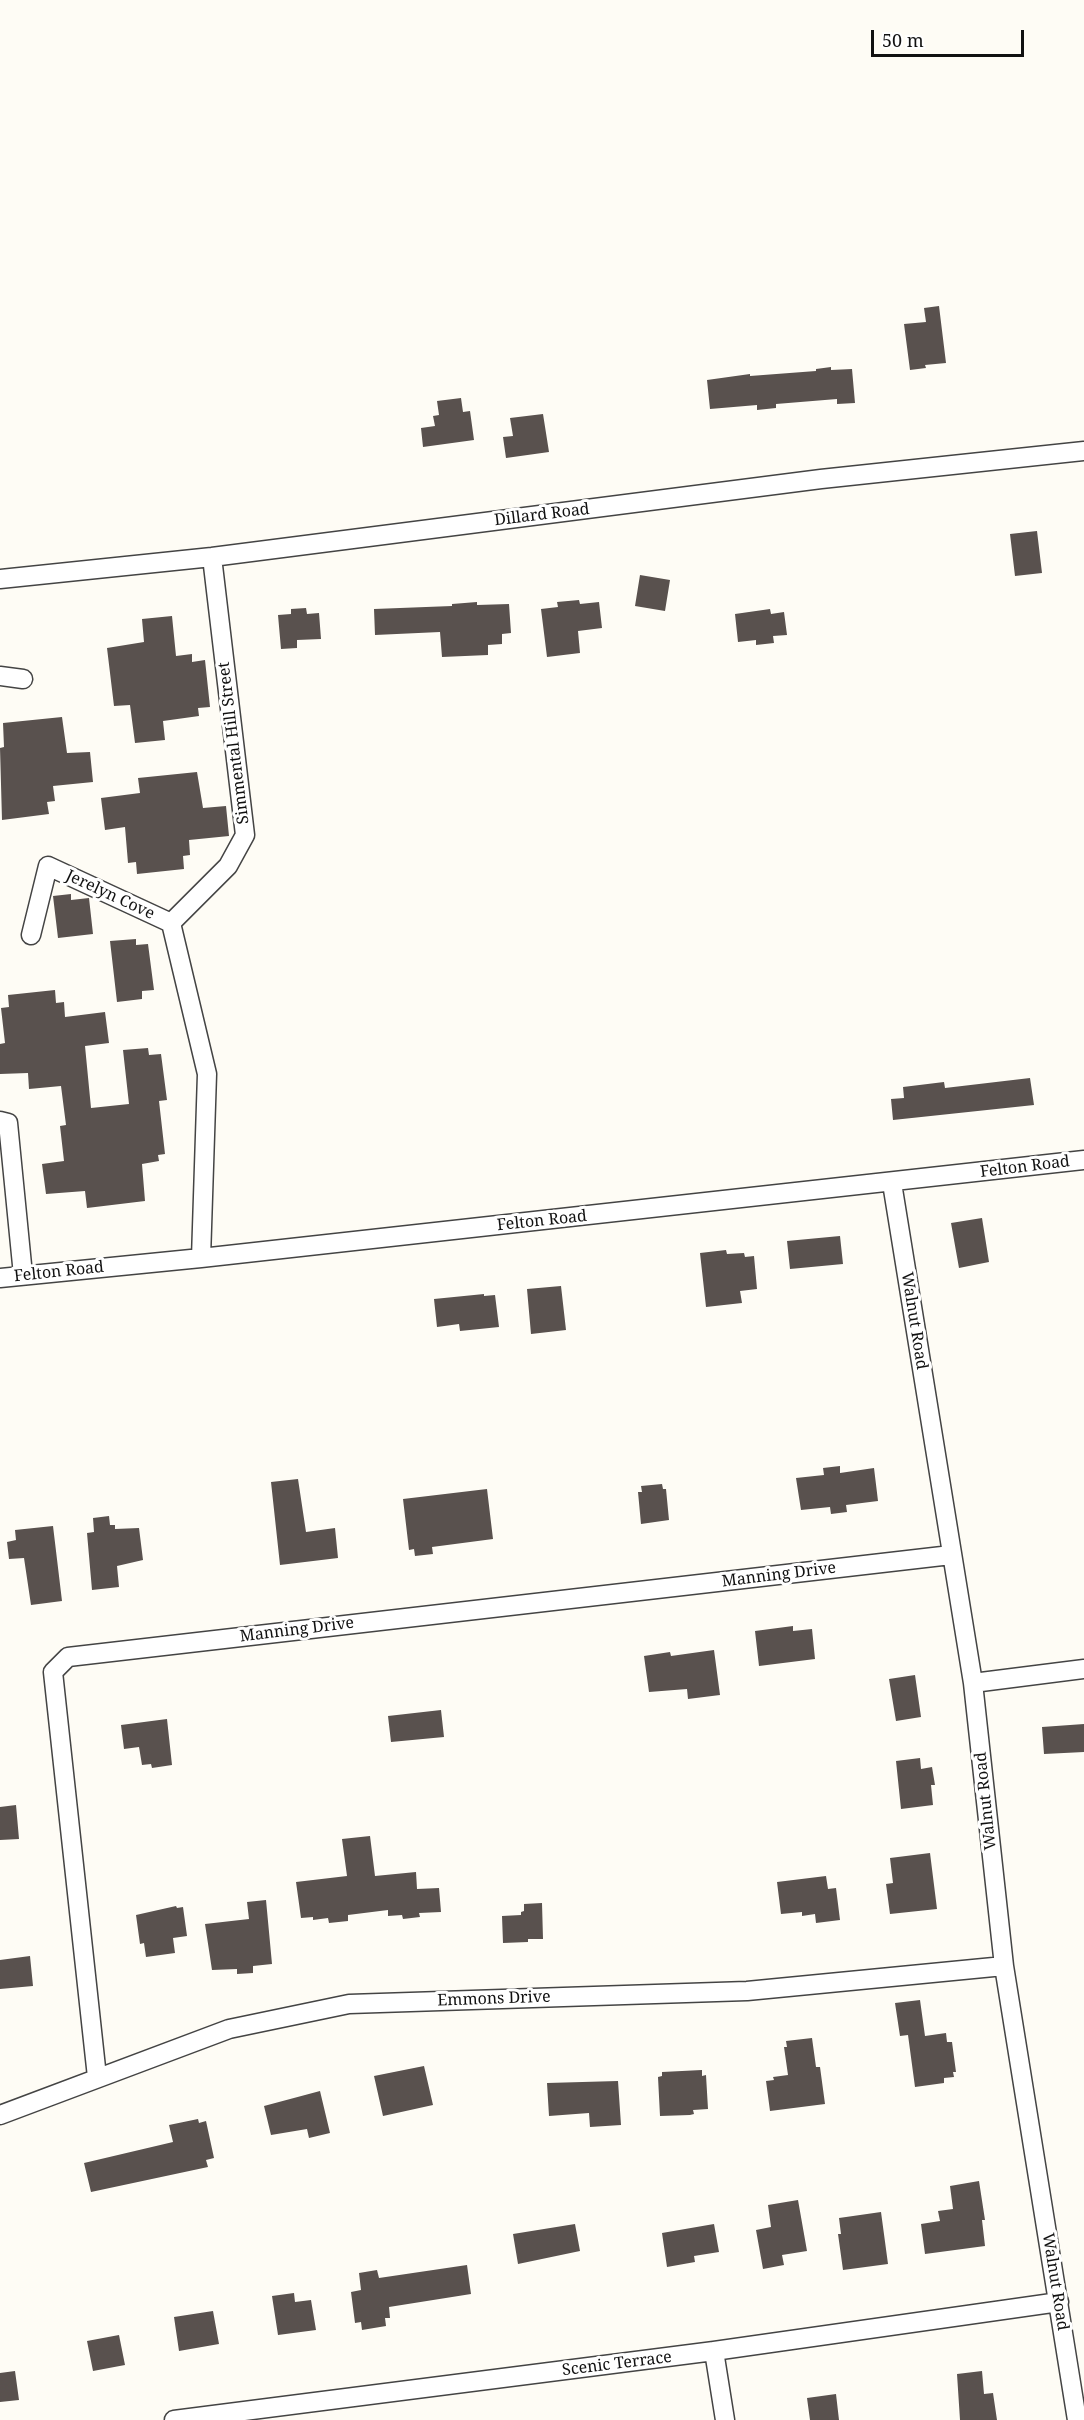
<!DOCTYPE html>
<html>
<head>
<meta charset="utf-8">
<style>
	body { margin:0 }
	#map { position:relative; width:1084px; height:2420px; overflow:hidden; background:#fefcf5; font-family:"Noto Serif",serif }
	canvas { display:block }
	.scale { position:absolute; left:871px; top:30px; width:153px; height:27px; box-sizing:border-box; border:3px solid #111; border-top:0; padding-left:8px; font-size:18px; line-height:21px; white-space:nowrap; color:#111; -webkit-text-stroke:4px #fff; paint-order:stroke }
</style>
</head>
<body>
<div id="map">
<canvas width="1084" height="2420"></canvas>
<div class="scale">50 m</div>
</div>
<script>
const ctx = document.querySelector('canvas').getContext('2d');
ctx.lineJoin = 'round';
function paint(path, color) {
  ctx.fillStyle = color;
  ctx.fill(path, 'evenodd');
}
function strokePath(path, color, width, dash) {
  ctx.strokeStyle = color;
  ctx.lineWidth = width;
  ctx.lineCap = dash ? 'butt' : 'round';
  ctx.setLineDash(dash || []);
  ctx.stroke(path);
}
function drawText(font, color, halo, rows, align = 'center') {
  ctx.font = font + ' "Noto Serif",serif';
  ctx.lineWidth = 6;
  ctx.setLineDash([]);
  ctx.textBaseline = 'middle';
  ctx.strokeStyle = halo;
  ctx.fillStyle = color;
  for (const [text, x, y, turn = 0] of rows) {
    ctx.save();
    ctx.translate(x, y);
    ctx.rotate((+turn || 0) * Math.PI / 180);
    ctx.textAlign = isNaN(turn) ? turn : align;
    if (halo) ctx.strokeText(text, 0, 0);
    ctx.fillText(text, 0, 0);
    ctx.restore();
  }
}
paint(new Path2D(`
	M939,306L946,363L925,365L926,368L910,370L904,324L926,322L924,308Z
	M831,367V370L852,369L855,403L837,404V399L776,404V408L757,410V405L710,409L707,380L750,374V376L816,371V369Z
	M461,398L463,412L470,411L474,440L423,447L421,428L435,426L433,416L439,415L437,401Z
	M543,414L549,452L506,458L503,437L513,436L510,418Z
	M1037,531L1042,573L1015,576L1010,534Z
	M640,575L670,580L665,611L635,606Z
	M579,600L580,604L599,602L602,628L578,631L580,653L547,657L541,609L558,607L557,602Z
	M477,602V605L509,604L511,633L502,634V644L488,645V655L442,657L440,632L375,635L374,609L452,606V604Z
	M306,608L307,614L319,613L321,639L297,640V648L281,649L278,615L291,614V609Z
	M770,609L771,614L784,612L787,635L773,636L774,643L756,645V640L738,642L735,614Z
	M172,616L176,656L192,654V662L205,660L210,707L198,708L199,716L163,721L165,740L135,743L130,705L114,706L107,648L144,642L142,619Z
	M62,717L67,753L90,752L93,782L53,786L55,801L47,802L49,814L2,820L0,748L4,747L3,723Z
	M197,772L203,808L226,806L229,836L189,840L190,855L183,856L184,869L137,874L136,862L128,863L125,827L105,830L101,798L140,793L138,778Z
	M71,894V900L89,898L93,934L58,938L53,896Z
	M136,939V945L148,944L154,990L142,991V999L117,1002L110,941Z
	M55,990L56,1003L64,1002L65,1017L105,1012L109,1043L85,1046L91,1108L129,1104L123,1050L148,1048L149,1055L161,1054L167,1100L159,1101L165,1154L158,1155L159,1161L142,1164L145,1201L87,1208L85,1191L46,1194L42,1164L64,1161L60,1126L66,1125L61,1086L29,1089L28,1073L0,1074V1044L5,1043L1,1008L9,1007L8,995Z
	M1030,1078L1034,1105L893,1120L891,1099L904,1098L903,1087L944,1082L945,1088Z
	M982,1218L989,1262L959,1268L951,1223Z
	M840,1236L843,1264L790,1269L787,1241Z
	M726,1250L727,1254L744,1253L745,1257L754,1256L757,1289L740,1291L742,1303L706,1307L700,1253Z
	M561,1286L566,1330L531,1334L527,1289Z
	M484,1294V1296L495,1295L499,1327L460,1331L459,1324L437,1327L434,1299Z
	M840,1466V1473L874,1468L878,1501L846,1505L847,1512L831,1514L830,1507L801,1510L796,1478L824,1475L823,1468Z
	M298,1479L306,1532L335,1528L338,1558L280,1565L271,1482Z
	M662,1484L663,1489H666L669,1520L641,1524L638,1492H642L641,1486Z
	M487,1489L493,1539L432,1547L433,1554L415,1556L414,1549L409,1550L403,1499Z
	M109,1516L110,1525H115V1529L139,1528L143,1560L117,1566L119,1587L92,1590L87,1533L94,1532L93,1518Z
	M53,1526L62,1601L31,1605L24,1558L9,1559L7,1542L16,1540L15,1530Z
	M793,1626V1631L812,1629L815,1659L759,1666L755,1631Z
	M714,1650L720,1695L688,1699L687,1689L649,1692L644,1656L670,1652L671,1656Z
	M915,1675L921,1717L896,1721L889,1679Z
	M441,1710L444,1737L391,1742L388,1716Z
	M167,1719L172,1765L152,1768L151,1764L142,1765L139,1747L124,1749L121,1725Z
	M1084,1724V1752L1044,1754L1042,1727Z
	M920,1758L921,1769L932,1767L935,1785H931L933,1805L901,1809L896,1761Z
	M16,1805L19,1839L0,1840V1807Z
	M370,1836L375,1876L416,1872L417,1889L439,1888L441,1912L419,1913L420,1917L403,1919L402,1915L388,1916V1910L348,1915V1921L329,1923L328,1918L313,1920V1917L301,1918L296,1882L347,1876L342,1839Z
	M930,1853L937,1909L890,1914L886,1884L893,1883L890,1858Z
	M826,1876L828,1889L836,1888L840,1920L816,1923L815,1914L802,1916V1912L781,1914L777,1882Z
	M266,1900L272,1964L253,1966V1973L237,1974V1969L212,1970L205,1924L249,1919L247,1902Z
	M542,1903L543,1939H528V1942L503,1943L502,1916L521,1915V1912L524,1911V1904Z
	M176,1906L177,1908L183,1907L187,1936L173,1938L175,1953L146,1957L144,1943L140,1944L136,1915Z
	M30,1956L33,1986L0,1989V1960Z
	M920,2000L925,2036L946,2033L947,2042H952L956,2072H953L954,2077L944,2078V2083L915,2087L908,2035L900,2036L895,2003Z
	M812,2038L816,2067H820L825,2104L770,2111L766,2081L774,2080L773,2077L788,2075L784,2047H787L786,2041Z
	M424,2066L433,2105L383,2116L374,2076Z
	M702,2070V2076L706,2075L708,2109L693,2110L694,2114L690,2115L660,2116L658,2077L662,2076V2072Z
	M618,2081L621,2125L590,2127L589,2113L549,2116L547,2083Z
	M320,2091L330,2133L309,2138L307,2129L271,2135L264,2106Z
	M198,2119L199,2123L206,2121L214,2158L206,2160L208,2167L91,2192L84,2163L173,2142L169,2125Z
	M979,2181L985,2220H982L985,2246L925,2254L921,2224L940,2221L938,2211L953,2209L950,2186Z
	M798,2200L807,2251L782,2255L784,2265L763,2269L756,2230L771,2227L768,2205Z
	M881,2212L888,2264L843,2270L838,2234H841L839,2218Z
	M575,2224L580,2251L518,2264L513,2234Z
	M714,2224L719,2252L694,2256L695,2262L667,2267L662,2233Z
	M467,2265L471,2294L389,2307L390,2318H385L386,2326L362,2330L361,2322L355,2323L351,2292L361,2290L359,2273L377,2270L379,2278Z
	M294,2293L295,2302L311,2300L316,2330L278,2335L272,2296Z
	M213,2311L219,2344L179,2351L174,2317Z
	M119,2335L125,2365L93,2371L87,2341Z
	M15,2371L19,2400L0,2402V2373Z
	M982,2371L984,2394L993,2393L997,2420H960L957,2374Z
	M836,2394L839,2420H810L807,2398Z`), '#59514e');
const minor = new Path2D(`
	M0,579L212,557L821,479L1084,451
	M0,676L23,679
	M171,923L228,866L245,835L212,557
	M171,923L207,1074L201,1258
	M31,935L48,866L171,923
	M0,1121L8,1123L23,1275
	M892,1183L973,1683L1004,1966L1077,2420
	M0,1278L201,1258L1084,1160
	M973,1683L1084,1669
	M97,2077L53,1672L68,1657L951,1555
	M0,2115L229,2029L349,2004L747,1991L1004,1966
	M714,2351L725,2420
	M174,2420L714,2351L1059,2302`);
strokePath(minor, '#444', 21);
strokePath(minor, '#fff', 18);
drawText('16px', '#111', '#fff', [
	["Dillard Road",542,515,-7],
	["Simmental Hill Street",234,743,-97],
	["Jerelyn Cove",110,895,25],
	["Felton Road",1025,1167,-7],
	["Felton Road",542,1221,-6],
	["Felton Road",59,1272,-6],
	["Walnut Road",914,1321,81],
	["Manning Drive",779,1575,-7],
	["Manning Drive",297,1630,-7],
	["Walnut Road",986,1801,-96],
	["Emmons Drive",494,1999,-2],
	["Walnut Road",1055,2282,81],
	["Scenic Terrace",617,2364,-7]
]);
</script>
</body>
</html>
